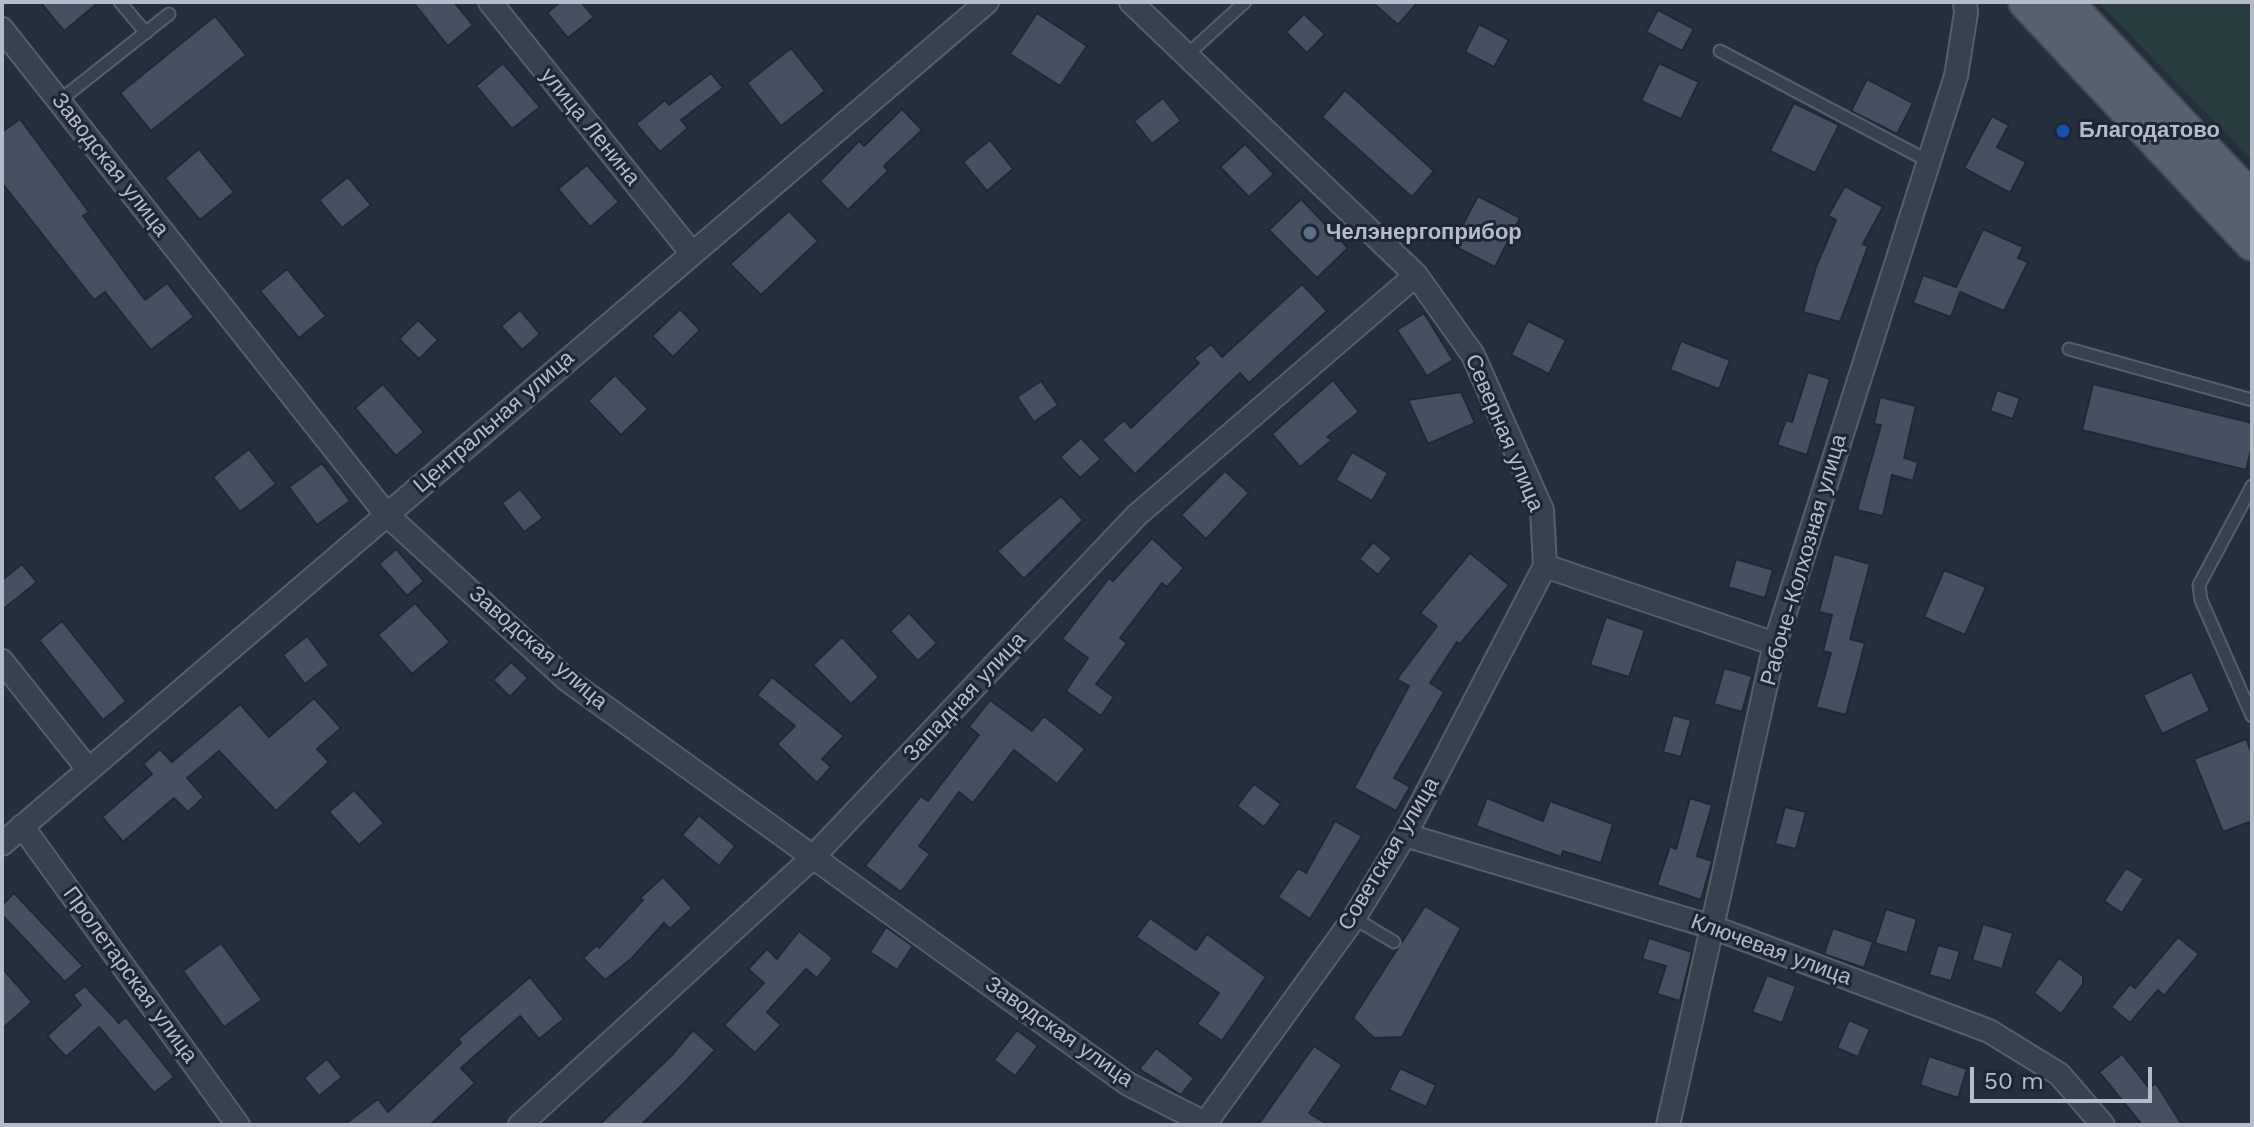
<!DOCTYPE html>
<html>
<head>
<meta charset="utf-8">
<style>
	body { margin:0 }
	#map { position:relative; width:2254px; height:1127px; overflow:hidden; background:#242f3e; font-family:"Work Sans",sans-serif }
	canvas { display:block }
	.frame { position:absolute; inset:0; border:4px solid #b4bcc9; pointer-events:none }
	.scale { position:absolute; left:1970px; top:1067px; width:182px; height:36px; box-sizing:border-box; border:4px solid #b4bcc9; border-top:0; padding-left:10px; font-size:24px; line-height:28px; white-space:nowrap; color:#b4bcc9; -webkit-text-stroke:6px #1d2633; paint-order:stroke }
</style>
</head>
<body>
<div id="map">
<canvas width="2254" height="1127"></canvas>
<div class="frame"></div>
<div class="scale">50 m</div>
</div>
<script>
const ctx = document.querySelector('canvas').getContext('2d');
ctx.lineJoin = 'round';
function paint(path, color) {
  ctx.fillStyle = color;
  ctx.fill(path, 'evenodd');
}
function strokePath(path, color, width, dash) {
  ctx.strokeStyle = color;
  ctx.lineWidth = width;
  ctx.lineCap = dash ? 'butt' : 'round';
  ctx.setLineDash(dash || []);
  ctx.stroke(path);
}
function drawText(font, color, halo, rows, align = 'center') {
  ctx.font = font + ' "Work Sans",sans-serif';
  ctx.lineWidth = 6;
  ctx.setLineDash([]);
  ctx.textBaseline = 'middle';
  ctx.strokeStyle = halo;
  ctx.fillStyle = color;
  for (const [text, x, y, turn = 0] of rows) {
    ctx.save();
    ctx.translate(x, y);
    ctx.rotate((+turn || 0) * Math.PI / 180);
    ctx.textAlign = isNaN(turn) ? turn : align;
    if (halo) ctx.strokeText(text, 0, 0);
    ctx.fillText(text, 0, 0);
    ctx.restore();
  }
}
paint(new Path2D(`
	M2098,2H2252V160Z`), '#263c3f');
const building = new Path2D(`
	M40,2H99L64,31Z
	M413,2H454L473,25L448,46Z
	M560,2H581L594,17L568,38L547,13Z
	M1372,2H1418L1398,25Z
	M1658,10L1694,29L1682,51L1646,32Z
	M1037,13L1087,46L1060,86L1010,54Z
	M1304,14L1325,34L1307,53L1286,32Z
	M215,16L246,55L151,131L120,93Z
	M1479,24L1509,40L1494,67L1465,52Z
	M791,48L825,91L781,126L747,83Z
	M503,63L540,107L512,129L476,86Z
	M1659,63L1699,82L1681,119L1641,101Z
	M711,73L723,88L681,120L688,128L660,152L636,124L665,100L669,105Z
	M1867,79L1913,103L1897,134L1851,111Z
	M1345,90L1434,171L1412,197L1322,117Z
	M1163,98L1181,121L1152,144L1134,121Z
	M1794,103L1839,125L1815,173L1770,151Z
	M902,109L922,130L884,166L888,171L848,210L820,181L859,141L864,146Z
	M1992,116L2009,125L1997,147L2026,162L2010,193L1964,168Z
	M20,119L89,212L83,216L145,300L167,283L194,317L151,350L105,292L94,300L2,183V132Z
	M990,140L1013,169L987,191L963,162Z
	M1245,144L1274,174L1249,197L1220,167Z
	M199,149L234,192L200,220L165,178Z
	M587,165L619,202L590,227L558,189Z
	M348,177L371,205L342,228L319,200Z
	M1845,186L1883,207L1863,244L1868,246L1840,322L1803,312L1816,267L1836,220L1828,216Z
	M1478,196L1520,218L1495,267L1452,245Z
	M1301,199L1348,248L1317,278L1269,230Z
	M789,211L818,241L761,295L730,264Z
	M1983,229L2023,247L2018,258L2028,262L2004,311L1960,292L1951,317L1913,303L1923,275L1956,287Z
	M287,269L326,316L299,338L260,291Z
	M1302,284L1327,311L1249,383L1240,373L1135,474L1102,440L1124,420L1131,428L1199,363L1194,358L1211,344L1222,357Z
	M680,309L700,330L673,357L652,336Z
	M520,310L540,334L522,350L501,326Z
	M1424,313L1453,360L1427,376L1397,330Z
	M418,320L438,340L419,359L399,339Z
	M1528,321L1566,340L1549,374L1511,355Z
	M1681,341L1730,360L1719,389L1670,370Z
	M1808,372L1830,379L1807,455L1777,445L1786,420L1792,422Z
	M615,375L648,409L621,435L588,401Z
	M1333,380L1359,412L1327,437L1332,440L1300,467L1272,434Z
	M1041,381L1058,405L1034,422L1017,397Z
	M383,384L424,432L396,456L355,408Z
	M2093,384L2252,423V446L2246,470L2082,430Z
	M1997,390L2020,398L2013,419L1990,411Z
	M1461,392L1475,423L1428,444L1408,400Z
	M1880,397L1916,406L1904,458L1918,462L1913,481L1892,475L1883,516L1857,510L1881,425L1874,424Z
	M1081,438L1101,459L1080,478L1060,457Z
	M249,449L276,484L240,512L213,477Z
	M1352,452L1388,473L1372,501L1336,480Z
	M322,463L350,501L317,525L289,487Z
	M1225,471L1249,493L1206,539L1181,515Z
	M520,489L543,518L524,532L502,503Z
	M1061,496L1083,520L1024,579L997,551Z
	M1152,538L1184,568L1167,587L1162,583L1120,638L1127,643L1096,684L1114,697L1101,716L1066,691L1088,658L1062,639L1109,578L1113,581Z
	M1373,542L1392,558L1378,575L1359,559Z
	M396,549L424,581L407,596L379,564Z
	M1470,553L1509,585L1460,644L1457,642L1430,683L1444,692L1394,778L1410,787L1396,811L1354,788L1409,686L1397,679L1437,626L1420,613Z
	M1834,554L1870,564L1850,639L1865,643L1846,715L1816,707L1831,653L1823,651L1832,615L1819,612Z
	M1736,559L1773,570L1765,598L1728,587Z
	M22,564L37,582L2,610V580Z
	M1944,570L1986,587L1965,635L1924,617Z
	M415,603L450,642L412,674L378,635Z
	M909,613L937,643L918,661L890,631Z
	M1606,617L1645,630L1629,677L1590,665Z
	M62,621L126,701L103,720L39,640Z
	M307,636L329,665L305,684L283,655Z
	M842,637L879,677L851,704L813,665Z
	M511,662L528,678L510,697L493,680Z
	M1724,668L1752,676L1742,712L1714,704Z
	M2192,672L2210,711L2162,734L2143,695Z
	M772,677L844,736L822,759L831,767L817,783L777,744L795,726L757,695Z
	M314,698L341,728L317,749L329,762L276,811L219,751L187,778L204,797L188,812L174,798L123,842L102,817L152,774L143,764L160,749L172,762L240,704L269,737Z
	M990,700L1032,731L1044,716L1085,749L1057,784L1014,750L973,803L959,792L919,846L930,854L901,892L865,866L921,796L928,801L979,735L969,727Z
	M1673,715L1691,720L1681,757L1663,752Z
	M2246,739L2252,754V821L2223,832L2194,759Z
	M1254,784L1281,804L1264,827L1237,806Z
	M354,790L384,823L359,845L329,812Z
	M1487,798L1543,821L1550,801L1613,824L1601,863L1563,851L1561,857L1476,826Z
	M1690,798L1712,805L1697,856L1712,861L1701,900L1657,885L1670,846L1676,849Z
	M1785,807L1806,812L1796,849L1775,844Z
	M699,815L735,846L719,866L682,835Z
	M1335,821L1362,836L1310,919L1278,897L1298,868L1306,873Z
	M2126,868L2144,879L2122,913L2104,901Z
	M663,877L692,908L670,929L664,923L631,959L605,980L583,958L597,945L599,948L643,900L640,898Z
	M14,893L83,966L65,982L2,915V905Z
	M1425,906L1461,928L1402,1037L1374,1038L1353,1018Z
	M1886,909L1917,919L1907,953L1875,943Z
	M1150,918L1196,950L1207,934L1266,977L1222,1041L1197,1024L1219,993L1136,937Z
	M1983,924L2013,933L2002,969L1972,960Z
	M886,927L913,946L897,970L870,952Z
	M1833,928L1873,942L1864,968L1824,954Z
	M799,931L833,958L817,978L806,969L767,1012L781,1025L755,1053L724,1025L764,983L748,969L767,949L777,959Z
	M2178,937L2199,954L2164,996L2158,990L2130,1023L2111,1007L2130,984L2135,988Z
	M1649,938L1692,952L1680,1001L1657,994L1666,966L1642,959Z
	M221,943L262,1000L224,1027L183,971Z
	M1938,945L1960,951L1951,981L1929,975Z
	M2059,958L2083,976V984L2061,1014L2034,993Z
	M2,968L32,1002L2,1029Z
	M1767,975L1796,986L1782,1023L1752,1012Z
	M530,977L564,1019L539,1039L520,1016L461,1068L475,1083L430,1125H344L378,1099L388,1112L461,1043L458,1039Z
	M85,986L119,1023L126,1017L174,1077L154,1093L99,1027L66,1057L47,1036L81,1005L73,995Z
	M1849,1020L1870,1029L1858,1057L1837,1048Z
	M693,1030L715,1050L685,1082L641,1125H599L671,1056Z
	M1017,1030L1038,1046L1015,1076L994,1060Z
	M1314,1046L1342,1065L1309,1113L1328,1125H1258Z
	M1156,1048L1194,1078L1181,1095L1139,1069Z
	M2122,1054L2149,1088L2156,1083L2182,1125H2142L2099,1072Z
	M1929,1056L1967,1069L1958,1098L1920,1085Z
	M327,1059L342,1077L319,1096L304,1078Z
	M1400,1068L1436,1085L1426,1107L1389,1090Z`);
paint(building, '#455162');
strokePath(building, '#1f2835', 2);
const service = new Path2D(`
	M120,2L146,33
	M1720,51L1928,161
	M1187,55L1245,2
	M59,101L169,14
	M2069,349L2252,400
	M2252,486L2199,585L2201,600L2252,716
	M1354,918L1394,942`);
const minor = new Path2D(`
	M490,2L691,252
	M1131,2L1416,275L1473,355L1542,510L1545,566L1775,644
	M2,29L386,514L566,679L1128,1084L1209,1125
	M2,661L88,769
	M22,826L238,1125
	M1405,835L1712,927L1989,1031L2059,1074L2103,1125
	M2,844L987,2
	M520,1125L812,858L1137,515L1416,275
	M1204,1125L1354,918L1405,835L1545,566
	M1668,1125L1775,644L1956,76L1966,13L1965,2`);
const primary = new Path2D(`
	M2026,2L2252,243
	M2065,2L2252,200`);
strokePath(service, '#565f6c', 15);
strokePath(minor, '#565f6c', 26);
strokePath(primary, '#414a57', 38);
strokePath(service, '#38414e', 11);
strokePath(minor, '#38414e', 22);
strokePath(primary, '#56606e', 34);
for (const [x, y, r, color] of [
	[2063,131,8,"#1a4fb4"],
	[1310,233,8,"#5c6f8a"]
]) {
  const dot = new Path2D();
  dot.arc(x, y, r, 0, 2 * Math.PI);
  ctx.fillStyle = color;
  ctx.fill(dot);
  strokePath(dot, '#1d2633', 3);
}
drawText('22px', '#b4bcc9', '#1d2633', [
	["улица Ленина",590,127,51],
	["Заводская улица",110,165,52],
	["Центральная улица",494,422,-41],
	["Северная улица",1504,433,67],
	["Рабоче-Колхозная улица",1804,560,-74],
	["Заводская улица",538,648,41],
	["Западная улица",965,697,-47],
	["Советская улица",1389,854,-59],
	["Ключевая улица",1771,950,20],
	["Пролетарская улица",130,975,54],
	["Заводская улица",1059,1032,35]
]);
drawText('bold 22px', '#b4bcc9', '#1d2633', [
	["Благодатово",2079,131],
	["Челэнергоприбор",1326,233]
], 'left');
</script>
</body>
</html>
